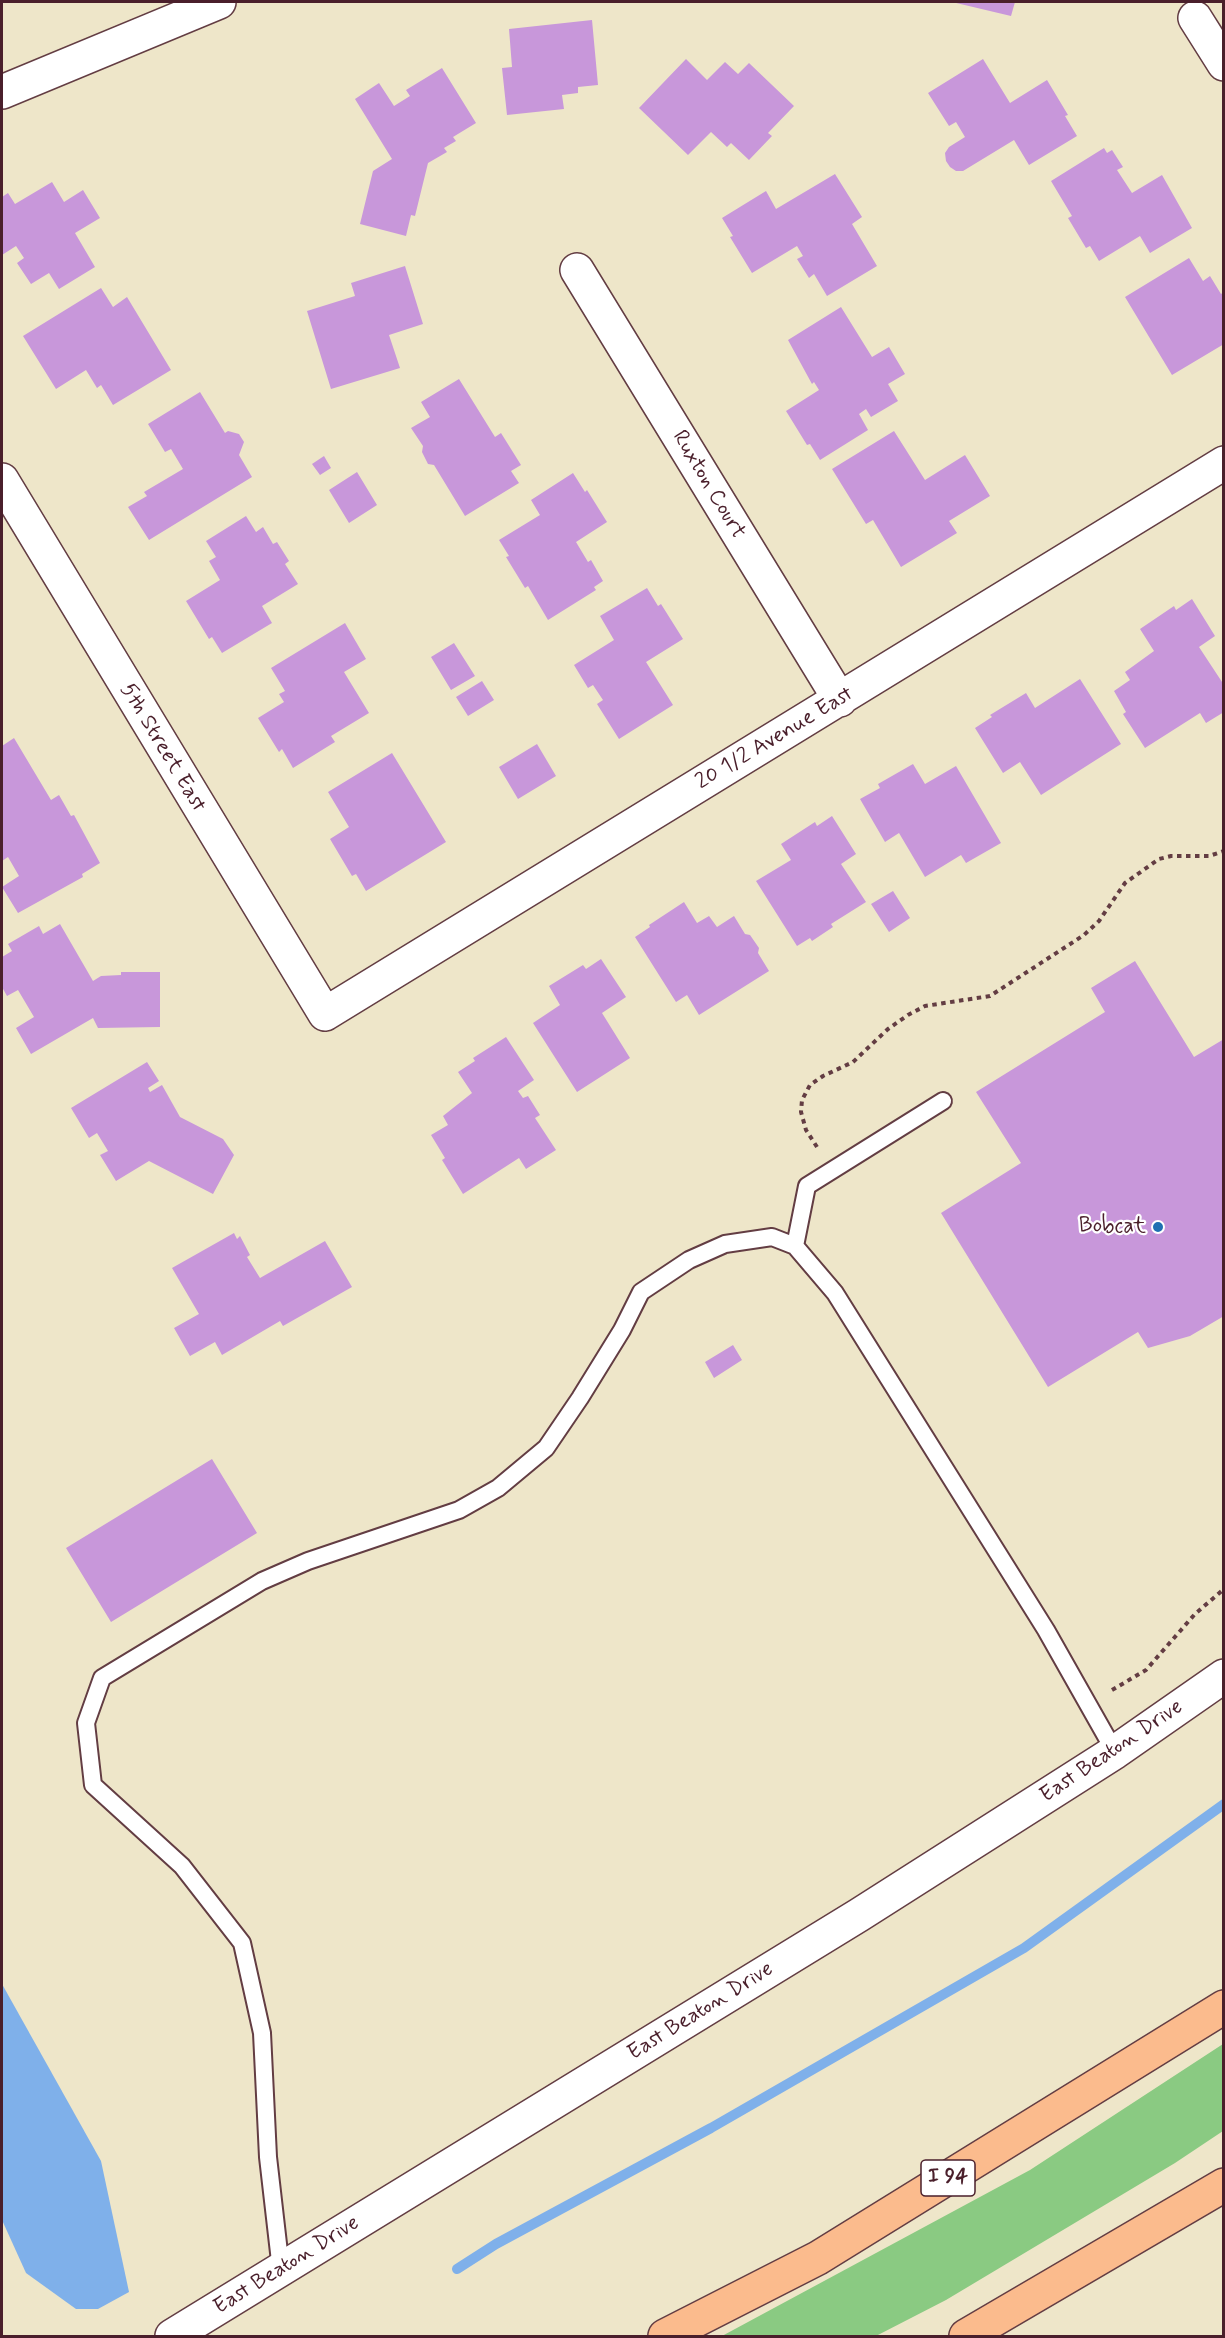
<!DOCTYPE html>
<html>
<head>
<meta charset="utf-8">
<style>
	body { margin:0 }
	#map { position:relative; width:1225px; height:2338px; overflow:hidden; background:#eee6c9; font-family:Mynerve,sans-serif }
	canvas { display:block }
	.frame { position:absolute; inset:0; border:3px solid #4a1f2b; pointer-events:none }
</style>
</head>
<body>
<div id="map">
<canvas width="1225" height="2338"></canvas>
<div class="frame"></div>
</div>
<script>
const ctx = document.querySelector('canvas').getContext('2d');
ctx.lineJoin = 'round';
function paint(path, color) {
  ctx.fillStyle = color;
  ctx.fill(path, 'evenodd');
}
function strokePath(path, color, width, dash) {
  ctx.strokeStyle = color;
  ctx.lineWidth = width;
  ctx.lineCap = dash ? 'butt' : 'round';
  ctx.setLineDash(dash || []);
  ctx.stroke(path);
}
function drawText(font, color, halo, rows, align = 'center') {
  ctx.font = font + ' Mynerve,sans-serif';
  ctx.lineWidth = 4.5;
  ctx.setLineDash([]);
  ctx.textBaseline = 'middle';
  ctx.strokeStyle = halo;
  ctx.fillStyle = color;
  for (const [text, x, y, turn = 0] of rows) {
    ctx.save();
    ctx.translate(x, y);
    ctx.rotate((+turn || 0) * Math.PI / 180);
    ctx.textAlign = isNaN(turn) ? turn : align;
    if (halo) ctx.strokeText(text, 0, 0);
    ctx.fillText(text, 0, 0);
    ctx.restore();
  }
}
paint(new Path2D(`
	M1223,2044V2131L1175,2163L946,2300L876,2336H722L1030,2170Z`), '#8aca82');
paint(new Path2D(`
	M2,1984L101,2161L129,2292L98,2309H76L26,2273L2,2220Z`), '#7fb0ea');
strokePath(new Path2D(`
	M457,2269L496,2244L711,2128L1024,1948L1224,1804`), '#7fb0ea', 10);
paint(new Path2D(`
	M952,2H1015L1011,16Z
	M592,20L598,85L578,87V93L562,95L564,109L507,115L502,68L512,67L509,29Z
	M686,59L707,80L725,62L738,74L749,63L794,106L768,133L772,136L749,160L731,143L727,147L711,132L688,155L639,108Z
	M983,59L1010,103L1047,80L1068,115L1065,116L1077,136L1029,165L1014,140L963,171H956L950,167L946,161L945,153L949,147L965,137L956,122L949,126L928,93Z
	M442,68L476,123L453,137L456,141L444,148L447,152L428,163L415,216L411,215L406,236L360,224L373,171L392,159L355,99L379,83L394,106L410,96L406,90Z
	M1104,148L1107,153L1112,150L1123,167L1117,170L1132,193L1162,175L1192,228L1150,253L1140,236L1099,261L1090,246L1086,248L1068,218L1072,216L1051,181Z
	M835,174L862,217L852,224L877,266L827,296L814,274L809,278L797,259L803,256L797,246L752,273L730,237L733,236L722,218L766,191L776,209Z
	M52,182L64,202L83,190L100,218L75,233L95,267L59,289L49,273L31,284L17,263L24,258L16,246L2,255V197L8,193L15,204Z
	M1189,258L1203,281L1210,276L1221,294L1224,292V344L1172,375L1125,297Z
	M405,266L423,324L389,335L400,368L331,389L307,311L355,296L351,283Z
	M101,288L113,307L127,297L171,370L113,405L101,385L97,388L86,370L56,389L23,336Z
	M841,307L872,357L889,347L905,374L888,384L898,401L871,417L866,409L859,414L868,430L820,460L810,444L807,445L786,411L819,390L814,382L812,384L788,340Z
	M459,379L495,437L501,433L521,465L511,471L519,483L465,516L434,465L428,464L422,452L423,446L411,428L430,417L421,402Z
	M200,392L225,433L228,431L239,434L244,442L239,455L252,477L149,540L128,507L147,496L144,492L183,469L171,449L165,452L148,424Z
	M894,431L925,480L965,455L990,496L949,521L957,533L901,567L873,520L866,524L832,469Z
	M324,456L331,468L320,475L312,464Z
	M357,472L377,505L349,523L329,490Z
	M573,473L585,492L587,490L607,522L576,542L588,562L591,560L603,581L594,587L596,590L548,620L528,586L525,588L506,557L509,556L499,540L540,515L531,500Z
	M246,516L256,532L263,527L273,544L277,542L289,561L285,564L298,584L262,606L272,623L222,653L212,637L209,639L186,601L220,580L209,561L216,557L206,541Z
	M647,588L658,606L661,604L683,639L646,662L673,705L619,739L597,704L603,700L593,685L588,688L574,665L614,640L600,616Z
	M1192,599L1215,636L1199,647L1224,685V712L1206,723L1200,713L1145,748L1123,714L1126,712L1114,691L1130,680L1125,672L1154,651L1140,629L1174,606L1176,610Z
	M345,623L366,659L344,672L369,713L331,736L335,742L293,768L282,749L279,752L258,718L284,702L279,694L285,691L271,668Z
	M454,643L475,676L451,690L431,657Z
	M1080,679L1121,744L1041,795L1020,762L1003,773L975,728L992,717L990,715L1026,693L1035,708Z
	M482,681L494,700L468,716L456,697Z
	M14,738L51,800L59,795L71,816L74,815L100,863L82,874L83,877L18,913L2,887L19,876L8,857L2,861V746Z
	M537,744L556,776L518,799L499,767Z
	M392,753L446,842L366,891L356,874L352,876L330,839L349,827L328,792Z
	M913,764L925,784L956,766L1001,843L966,863L961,855L925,877L899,833L885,842L860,799L880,788L878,784Z
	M832,816L856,854L841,864L866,902L831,924L833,927L812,941L810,938L797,946L756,881L791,860L781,844L815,822L817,826Z
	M893,891L910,918L889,932L871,904Z
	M684,902L697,923L709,916L717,927L734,916L745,934L750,935L759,948L758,953L769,971L699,1015L687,995L676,1002L635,937L650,927L649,925Z
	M60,924L93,981L101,976L121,975V972H160V1027L98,1028L93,1018L31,1054L16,1028L34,1017L18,990L7,996L2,987V957L12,951L8,944L39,926L43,934Z
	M601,959L626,997L602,1013L630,1058L577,1092L533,1023L560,1005L549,986L583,965L586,969Z
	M1135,961L1194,1057L1224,1039V1316L1190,1336L1148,1348L1138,1332L1048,1387L941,1213L1021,1163L976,1092L1105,1012L1091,988Z
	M506,1037L534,1080L518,1091L523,1098L528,1096L540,1115L535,1118L556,1150L526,1169L519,1158L463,1194L442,1160L445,1158L431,1135L448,1125L443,1116L472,1093L458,1072L475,1061L473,1058Z
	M147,1062L159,1081L148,1088L150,1092L162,1085L180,1117L223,1139L234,1155L213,1194L149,1161L116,1181L100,1155L108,1151L97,1133L89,1138L71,1108Z
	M234,1233L237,1239L240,1236L250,1255L247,1257L260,1278L325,1241L352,1287L283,1326L280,1321L222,1355L215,1342L190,1356L174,1328L199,1314L172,1268Z
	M733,1345L742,1360L714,1378L705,1362Z
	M212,1459L257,1533L111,1622L66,1548Z`), '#c897da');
const lane = new Path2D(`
	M795,1246L807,1186L943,1101
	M281,2270L268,2157L262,2033L242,1943L182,1866L93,1785L86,1723L102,1678L262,1581L308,1561L459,1510L498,1488L546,1448L580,1398L622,1330L641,1292L689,1260L725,1244L772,1237L795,1246L835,1293L1046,1630L1115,1752`);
const street = new Path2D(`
	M1195,18L1224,64
	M2,92L219,2
	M577,270L840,700
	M2,480L325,1014L1224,463
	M172,2336L859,1915L1115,1752L1224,1676`);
const highway = new Path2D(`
	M665,2336L818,2258L1224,2007
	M966,2336L1224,2185`);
strokePath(lane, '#633d43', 20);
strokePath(street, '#633d43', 36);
strokePath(highway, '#633d43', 36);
strokePath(new Path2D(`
	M817,1147L806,1130L801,1112L802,1100L810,1085L823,1076L853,1062L888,1029L908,1015L925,1006L990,996L1084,935L1099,921L1125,883L1159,859L1171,856H1209L1224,851
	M1112,1690L1146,1670L1195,1614L1224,1589`), '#633d43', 4, [4.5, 4.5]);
strokePath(lane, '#fff', 16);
strokePath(street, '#fff', 33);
strokePath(highway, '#fbbb8d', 33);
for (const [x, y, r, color] of [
	[1158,1227,6,"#1f6fb2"]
]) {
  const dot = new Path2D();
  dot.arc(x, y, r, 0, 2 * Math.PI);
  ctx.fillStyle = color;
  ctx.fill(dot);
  strokePath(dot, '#fff', 2);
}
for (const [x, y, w] of [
	[948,2178,54]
]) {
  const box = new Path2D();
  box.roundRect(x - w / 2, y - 18, w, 36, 4.5);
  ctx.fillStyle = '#fff';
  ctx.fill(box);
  strokePath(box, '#4a1f2b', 1.5);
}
drawText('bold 21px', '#4a1f2b', null, [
	["I 94",948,2178]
]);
drawText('22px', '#4a1f2b', '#fff', [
	["Ruxton Court",708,485,59],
	["20 1/2 Avenue East",775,739,-31],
	["5th Street East",162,748,59],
	["East Beaton Drive",1112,1752,-34],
	["East Beaton Drive",701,2012,-32],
	["East Beaton Drive",287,2266,-32]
]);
drawText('22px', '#4a1f2b', '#fff', [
	["Bobcat",1146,1227]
], 'right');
</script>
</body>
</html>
